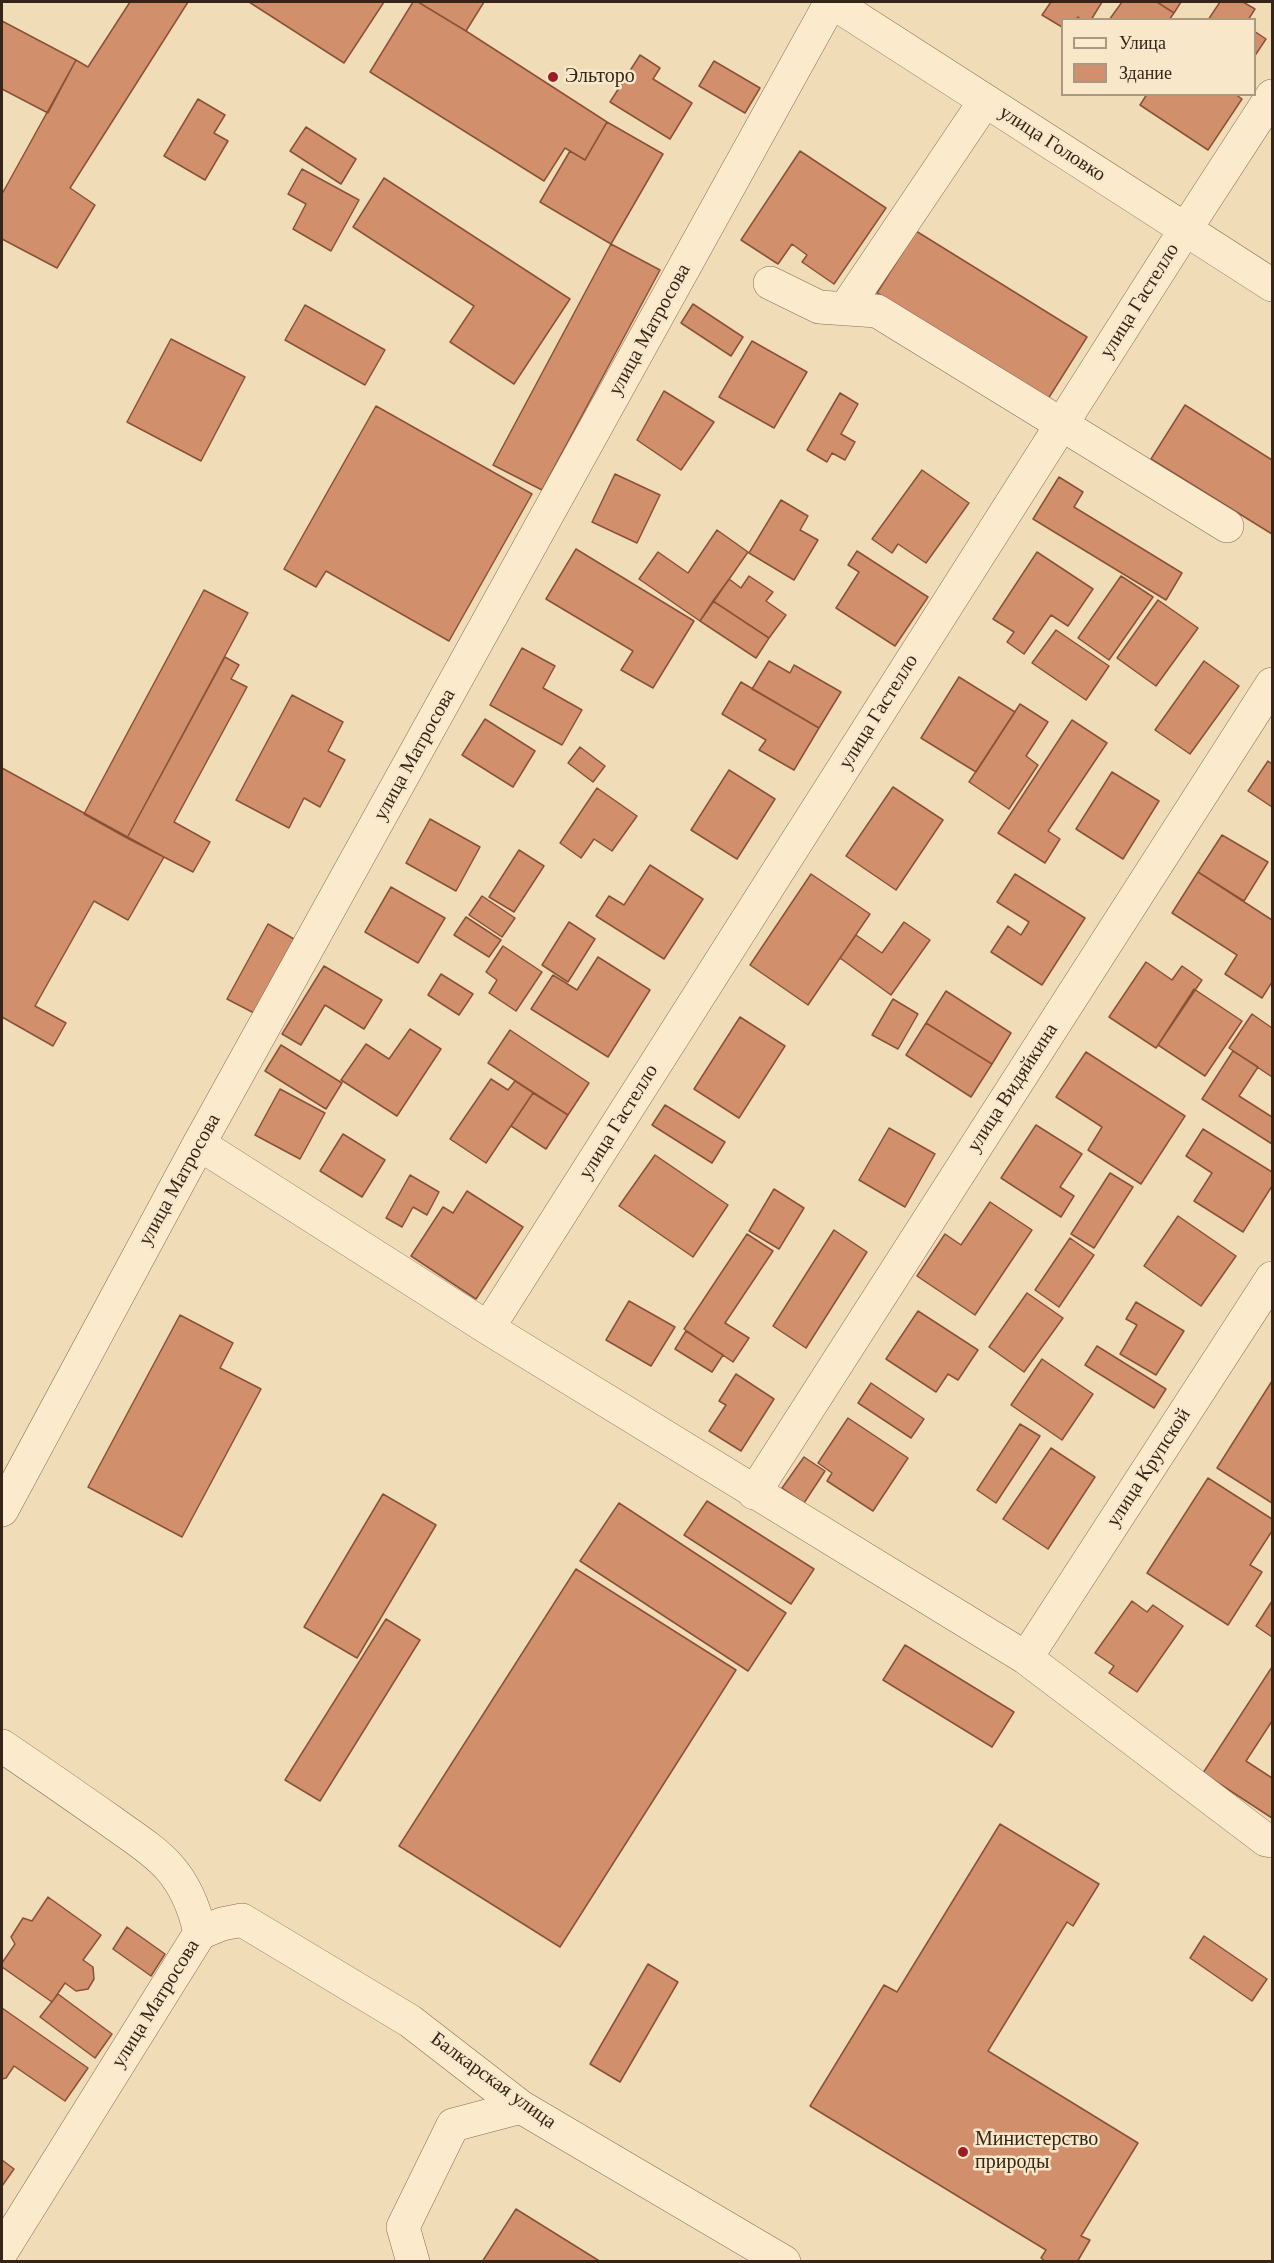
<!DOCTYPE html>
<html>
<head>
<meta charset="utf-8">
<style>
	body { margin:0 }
	#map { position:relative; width:1274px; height:2263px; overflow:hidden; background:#f1dcb8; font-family:Georgia,serif }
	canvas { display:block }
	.frame { position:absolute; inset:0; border:3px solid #352519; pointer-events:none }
	.legend { position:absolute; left:1061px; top:18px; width:195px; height:78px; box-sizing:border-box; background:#f8e7c8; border:2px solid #aa9982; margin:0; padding:8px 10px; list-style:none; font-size:18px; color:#352519 }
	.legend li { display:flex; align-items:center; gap:12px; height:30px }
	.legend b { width:30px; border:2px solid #aa9982 }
</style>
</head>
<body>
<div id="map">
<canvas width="1274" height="2263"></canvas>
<div class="frame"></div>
<ul class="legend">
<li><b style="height:8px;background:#fceacc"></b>Улица</li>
<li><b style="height:16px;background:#d28f6b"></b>Здание</li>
</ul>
</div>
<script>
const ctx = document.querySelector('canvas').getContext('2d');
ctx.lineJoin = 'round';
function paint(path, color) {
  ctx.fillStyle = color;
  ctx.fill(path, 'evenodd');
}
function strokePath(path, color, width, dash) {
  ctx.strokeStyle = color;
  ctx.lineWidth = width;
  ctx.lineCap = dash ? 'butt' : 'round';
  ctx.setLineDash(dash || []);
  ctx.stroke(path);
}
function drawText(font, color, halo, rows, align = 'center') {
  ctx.font = font + ' Georgia,serif';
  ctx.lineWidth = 5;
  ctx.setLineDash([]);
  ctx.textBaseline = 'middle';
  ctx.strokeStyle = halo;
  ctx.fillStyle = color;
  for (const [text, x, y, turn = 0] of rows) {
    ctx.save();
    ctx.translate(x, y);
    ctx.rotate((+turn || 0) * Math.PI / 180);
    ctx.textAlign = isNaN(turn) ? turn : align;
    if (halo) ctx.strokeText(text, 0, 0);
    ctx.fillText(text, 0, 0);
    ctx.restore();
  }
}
const building = new Path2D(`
	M130,2H188L70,188L95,205L57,268L2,239V194L76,60L88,67Z
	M249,2H384L344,63Z
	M413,2H418L466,31L607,122L585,160L565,148L544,181L370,72Z
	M418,2H484L466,31Z
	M1051,2H1102L1091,20H1081L1078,17L1076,20H1062V27L1042,15Z
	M1122,2H1157L1174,13L1169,20H1109Z
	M1157,2H1181L1174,13Z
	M1220,2H1243L1255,9L1248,20H1208Z
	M2,21L76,60L48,113L2,89Z
	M1254,31L1266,39L1254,57Z
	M640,55L660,68L653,79L692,103L670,139L610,102Z
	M714,61L760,88L745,113L699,86Z
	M1147,94H1235L1242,99L1208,150L1140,105Z
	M198,99L225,115L214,133L228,141L205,180L164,156Z
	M607,122L663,154L611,244L540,202L570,151L585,160Z
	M306,127L356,159L341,184L290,151Z
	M800,151L886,208L834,284L802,262L807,255L792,244L778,264L741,240Z
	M302,169L359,200L331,251L293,229L306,204L288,194Z
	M384,178L570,299L514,384L450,342L474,306L353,227Z
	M916,231L1087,337L1048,399L877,293Z
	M611,244L660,270L542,490L493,465Z
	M693,304L743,337L731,356L681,323Z
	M305,305L385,350L365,385L285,340Z
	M171,339L245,377L201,461L127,422Z
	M752,341L807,372L774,428L719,397Z
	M664,391L714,422L681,470L637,440Z
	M840,393L858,404L841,434L855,442L845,460L832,453L827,462L807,450Z
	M1185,405L1272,460V534L1151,459Z
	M376,406L532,494L449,641L326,571L316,587L284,569Z
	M922,470L969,503L926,563L898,544L892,553L872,539Z
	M615,474L660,495L637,543L592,522Z
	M1059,477L1083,492L1074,507L1182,573L1166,600L1033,519Z
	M781,500L808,516L800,530L818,540L794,580L749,553Z
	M717,530L748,552L700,621L639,579L658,552L688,573Z
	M576,549L694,621L653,688L621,670L633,651L546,599Z
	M857,551L928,597L895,646L836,608L859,572L848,565Z
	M1037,552L1093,589L1068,626L1051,615L1024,654L1007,642L1014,632L993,619Z
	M749,576L773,592L766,601L786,615L769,638L713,601L729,579L741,588Z
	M1121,576L1153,597L1109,660L1078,638Z
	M204,590L248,613L127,838L84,814Z
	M1158,600L1198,628L1156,686L1117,658Z
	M713,601L769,638L756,658L700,621Z
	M1056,630L1109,666L1086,700L1032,663Z
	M522,648L555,666L543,688L582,710L562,745L490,705Z
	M225,657L239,665L231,679L247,687L174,822L210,842L193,872L127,838Z
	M769,661L790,673L794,665L841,692L819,728L752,689Z
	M1204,661L1239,686L1190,754L1155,730Z
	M959,677L1015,712L976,772L921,738Z
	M741,682L819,728L794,770L759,750L766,740L722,714Z
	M292,695L343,722L328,751L345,760L320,807L304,798L289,828L236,800Z
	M1020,704L1048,722L1026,756L1038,765L1009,809L969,782Z
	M485,719L535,751L513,787L462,755Z
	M1072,720L1107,743L1048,831L1060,839L1045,863L998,833Z
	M580,747L605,766L593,782L568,763Z
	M1268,761L1272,764V807L1248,791Z
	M2,768L164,857L128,920L94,901L35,1006L66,1023L53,1046L2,1017Z
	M729,770L775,799L737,859L691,830Z
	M1112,772L1159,801L1123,859L1076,829Z
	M893,787L943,820L896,890L846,856Z
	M597,788L637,816L612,851L594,839L581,858L560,843Z
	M430,819L480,847L456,891L406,863Z
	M1222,835L1268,862L1244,901L1198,872Z
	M519,850L544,866L514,912L489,897Z
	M650,865L703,899L664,959L596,916L609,896L624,905Z
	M1198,872L1272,920V982L1262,998L1225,974L1237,955L1172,913Z
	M811,874L870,914L808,1005L750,965Z
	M1015,874L1085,918L1042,985L991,952L1008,926L1021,935L1029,922L997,902Z
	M391,887L445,918L418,963L365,932Z
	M482,896L515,918L502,937L469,915Z
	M466,917L501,940L489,957L454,935Z
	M569,922L595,939L568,982L542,965Z
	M904,922L930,940L891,995L840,958L856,935L882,953Z
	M268,924L294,939L254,1013L227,999Z
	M503,946L542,972L516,1011L489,993L497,980L486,972Z
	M598,957L650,990L608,1057L531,1009L553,975L577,990Z
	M1146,962L1172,980L1182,966L1202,980L1156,1048L1109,1017Z
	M324,966L382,1000L364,1029L325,1005L301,1045L282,1034Z
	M441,974L473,994L459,1015L428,995Z
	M1194,989L1242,1021L1205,1076L1158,1045Z
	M946,991L1011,1033L992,1064L926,1023Z
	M893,999L918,1014L898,1049L872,1035Z
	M1252,1014L1272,1028V1077L1229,1048Z
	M740,1017L785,1046L739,1118L694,1089Z
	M926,1023L992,1064L971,1097L906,1055Z
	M410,1029L441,1049L397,1116L341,1080L366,1044L389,1059Z
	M510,1030L589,1083L568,1115L488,1063Z
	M281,1045L342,1083L326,1109L265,1071Z
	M1233,1051L1258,1067L1239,1096L1272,1117V1144L1202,1099Z
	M1086,1052L1185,1116L1141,1184L1088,1150L1102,1127L1056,1097Z
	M491,1079L508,1090L515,1081L533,1093L486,1163L450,1139Z
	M280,1089L325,1113L300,1159L255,1135Z
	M533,1093L568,1115L546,1149L511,1126Z
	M665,1105L725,1142L712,1163L652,1125Z
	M1036,1125L1082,1154L1060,1187L1074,1196L1061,1217L1001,1178Z
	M889,1128L935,1154L905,1207L859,1180Z
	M1203,1129L1272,1172V1186L1243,1232L1194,1201L1212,1173L1186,1156Z
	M343,1134L385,1160L362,1197L320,1171Z
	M655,1155L728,1205L693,1257L619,1206Z
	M1110,1173L1133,1187L1094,1248L1071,1234Z
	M410,1175L439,1192L427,1215L413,1207L402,1227L386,1218Z
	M774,1189L804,1208L779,1249L749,1231Z
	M467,1191L523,1227L476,1299L411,1256L443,1207L453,1213Z
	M990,1202L1032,1230L975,1315L917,1276L945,1234L961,1245Z
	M1178,1216L1236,1256L1201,1306L1144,1266Z
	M834,1230L867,1252L806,1348L773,1326Z
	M747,1234L773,1251L725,1323L749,1338L733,1362L684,1329Z
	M1070,1238L1094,1255L1059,1307L1035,1290Z
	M1027,1293L1063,1318L1024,1372L989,1347Z
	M629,1301L675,1327L651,1366L606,1340Z
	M1136,1302L1184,1331L1156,1375L1120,1354L1137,1325L1126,1319Z
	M918,1311L978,1350L958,1380L948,1374L936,1392L886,1359Z
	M180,1315L233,1343L220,1368L261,1389L182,1537L88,1487Z
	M686,1331L723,1355L712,1372L675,1349Z
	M1097,1346L1166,1389L1154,1408L1085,1365Z
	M1042,1359L1093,1394L1062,1440L1011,1405Z
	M736,1374L774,1399L741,1451L709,1431L726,1405L719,1401Z
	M1272,1381V1503L1217,1468Z
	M871,1383L924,1419L911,1438L858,1403Z
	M848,1418L908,1458L873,1511L827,1481L832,1473L818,1463Z
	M1020,1424L1040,1436L996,1503L977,1490Z
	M1051,1448L1095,1477L1048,1549L1003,1519Z
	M804,1457L825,1471L804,1503L782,1488Z
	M1208,1478L1272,1519V1531L1250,1565L1262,1572L1228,1625L1147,1573Z
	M383,1494L436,1525L357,1658L304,1627Z
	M707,1501L814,1569L791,1604L684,1535Z
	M619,1503L786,1613L748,1671L580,1561Z
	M576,1569L736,1670L560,1947L399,1846Z
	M1132,1601L1147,1612L1153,1605L1183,1626L1137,1692L1109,1673L1114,1666L1095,1653Z
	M1272,1601V1637L1256,1626Z
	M386,1619L420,1640L320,1801L285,1780Z
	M905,1645L1014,1712L992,1747L883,1680Z
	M1272,1667V1721L1246,1761L1272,1778V1818L1203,1773Z
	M1000,1824L1099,1884L1073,1926L1067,1922L988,2051L1138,2143L1081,2236L1090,2240L1077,2262H1046L1041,2258L1046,2250L810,2106L884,1985L897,1992Z
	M48,1897L101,1935L83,1960L93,1967L94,1979L88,1989L76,1991L65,1983L52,2002L2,1967V1963L15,1944L11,1937L23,1918L32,1921Z
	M127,1927L165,1954L151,1976L113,1949Z
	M1204,1936L1267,1979L1252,2001L1190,1958Z
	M648,1964L678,1982L620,2082L590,2064Z
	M58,1994L112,2034L95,2058L40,2017Z
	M2,2008L88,2068L65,2101L14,2066L6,2078L2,2079Z
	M2,2160L14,2169L2,2186Z
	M516,2209L601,2262H482Z`);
paint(building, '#d28f6b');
strokePath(building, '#895237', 1.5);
const minor = new Path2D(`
	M832,2L1272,285
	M770,283L819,307L877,311L1227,526
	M845,309L985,101
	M199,1144L488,1328L1026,1658L1266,1840L1272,1841
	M488,1328L1185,230L1272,96
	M754,1493L1272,684
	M2,1510L199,1144L831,2
	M1026,1658L1272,1278
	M2,1746C39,1771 75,1796 112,1822C131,1836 153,1849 169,1867C185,1885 195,1910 200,1933L2,2251
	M200,1933L222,1924L242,1920L410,2021L521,2107L784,2262
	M413,2262L403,2227L453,2125L521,2107`);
strokePath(minor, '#886b52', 34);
strokePath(minor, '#fceacc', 33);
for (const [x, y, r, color] of [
	[553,77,6,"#9b1e27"],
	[963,2152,6,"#9b1e27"]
]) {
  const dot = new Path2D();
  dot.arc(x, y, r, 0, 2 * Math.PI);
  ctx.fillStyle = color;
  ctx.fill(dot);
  strokePath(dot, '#f8e7c8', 2);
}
drawText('20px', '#352519', '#f8e7c8', [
	["Эльторо",565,77],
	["Министерство",975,2140],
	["природы",975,2163]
], 'left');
drawText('20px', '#352519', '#f8e7c8', [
	["улица Головко",1052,144,33],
	["улица Гастелло",1140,301,-58],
	["улица Матросова",650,330,-61],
	["улица Гастелло",879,712,-58],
	["улица Матросова",415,755,-61],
	["улица Видяйкина",1013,1088,-57],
	["улица Гастелло",619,1122,-58],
	["улица Матросова",180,1180,-61],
	["улица Крупской",1149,1468,-57],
	["улица Матросова",156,2004,-58],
	["Балкарская улица",493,2081,36]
]);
</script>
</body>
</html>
